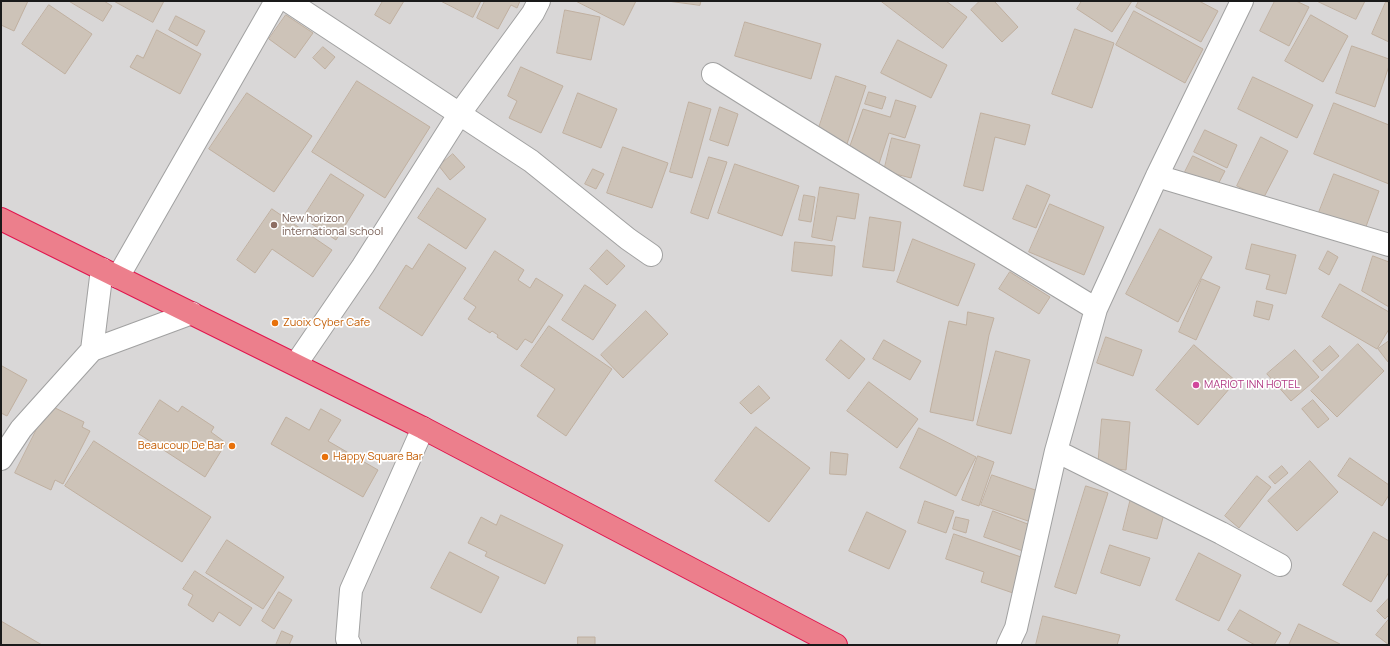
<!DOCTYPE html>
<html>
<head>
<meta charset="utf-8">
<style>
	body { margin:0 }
	#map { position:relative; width:1390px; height:646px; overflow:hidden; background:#ede9df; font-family:Manrope,sans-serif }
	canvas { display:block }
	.frame { position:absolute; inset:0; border:2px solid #1a1a1a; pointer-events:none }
</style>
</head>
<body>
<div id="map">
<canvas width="1390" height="646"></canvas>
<div class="frame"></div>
</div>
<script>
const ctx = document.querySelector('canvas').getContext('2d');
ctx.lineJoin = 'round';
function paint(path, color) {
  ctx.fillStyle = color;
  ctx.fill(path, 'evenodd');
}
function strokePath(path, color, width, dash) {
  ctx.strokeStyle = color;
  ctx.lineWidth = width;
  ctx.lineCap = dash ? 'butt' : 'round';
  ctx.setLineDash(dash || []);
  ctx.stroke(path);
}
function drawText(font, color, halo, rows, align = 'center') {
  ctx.font = font + ' Manrope,sans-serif';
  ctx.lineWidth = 3.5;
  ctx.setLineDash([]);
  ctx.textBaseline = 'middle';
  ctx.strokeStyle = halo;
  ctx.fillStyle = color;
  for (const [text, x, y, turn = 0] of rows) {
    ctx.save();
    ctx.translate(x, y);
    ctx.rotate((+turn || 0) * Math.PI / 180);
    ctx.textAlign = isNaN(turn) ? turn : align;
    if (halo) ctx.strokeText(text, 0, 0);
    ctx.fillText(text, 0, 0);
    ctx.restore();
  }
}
paint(new Path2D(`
	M1,1H1389V645H1Z`), '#d9d7d7');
const building = new Path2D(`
	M1,1H28L14,31L1,25Z
	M69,1H104L112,6L103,21Z
	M114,1H164L153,22Z
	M383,1H404L390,24L375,15Z
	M441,1H481L473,17Z
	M485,1H520L517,8L511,5L498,29L477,18Z
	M576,1H636L624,25Z
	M668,1H701L700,5Z
	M881,1H946L967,17L943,48Z
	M980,1H994L1018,27L1002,42L971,10Z
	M1082,1H1132L1112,32L1077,9Z
	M1139,1H1199L1218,11L1201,42L1136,7Z
	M1275,1H1296L1309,7L1289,46L1260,31Z
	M1317,1H1365L1356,19Z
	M1386,2L1389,3V42L1372,34Z
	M49,5L92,34L65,74L22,44Z
	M565,10L600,17L591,60L557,53Z
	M1134,11L1203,49L1185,83L1116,45Z
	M286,15L313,33L295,58L269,39Z
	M1311,15L1348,36L1323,82L1285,61Z
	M176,16L205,31L197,46L169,30Z
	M745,22L821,44L811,79L735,56Z
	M1075,29L1114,43L1092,108L1052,94Z
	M157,30L201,54L180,94L130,67L137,55L143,58Z
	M898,40L947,65L931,98L881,73Z
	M1352,46L1389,59V66L1375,107L1336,93Z
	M323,47L335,57L325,69L313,58Z
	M521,67L563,86L541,133L509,118L517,101L508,96Z
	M836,76L866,86L844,153L814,143Z
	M1253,77L1313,105L1297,138L1238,109Z
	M357,81L430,127L385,198L312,152Z
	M869,92L886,97L882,109L865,104Z
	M247,93L312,136L274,192L209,149Z
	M578,93L617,109L601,148L563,133Z
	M896,100L916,106L905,138L889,133L877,170L846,157L863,109L890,117Z
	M689,102L711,109L692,178L670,172Z
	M1334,103L1389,125V184L1314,154Z
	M720,107L738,114L728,146L710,140Z
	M981,113L1030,125L1025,145L995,137L983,191L964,186Z
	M1205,130L1237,145L1227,168L1194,152Z
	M1261,137L1288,151L1263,199L1237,186Z
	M892,138L920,145L911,178L884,171Z
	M623,147L668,163L652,208L607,193Z
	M453,154L465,167L450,180L439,166Z
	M1193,156L1225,171L1214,192L1183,176Z
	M709,157L727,162L708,219L691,213Z
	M735,164L799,186L782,236L718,213Z
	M593,169L604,174L596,189L585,184Z
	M331,174L364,195L336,240L303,218Z
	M1334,174L1379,191L1364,232L1318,215Z
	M1027,185L1050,195L1036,228L1013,219Z
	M820,187L859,194L855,219L837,216L832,241L812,237Z
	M438,188L486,219L466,249L418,218Z
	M804,195L815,197L811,222L799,220Z
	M1050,204L1104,227L1084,275L1029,252Z
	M272,209L332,250L313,277L272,249L255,273L237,260Z
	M870,217L901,222L894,271L863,267Z
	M1160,229L1212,257L1178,322L1126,294Z
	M913,239L975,264L958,306L897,282Z
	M795,242L835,246L832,276L792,271Z
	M429,244L466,268L422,336L379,308L406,265L412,269Z
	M1252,244L1296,255L1286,294L1266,289L1270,275L1246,269Z
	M607,250L625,266L607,285L590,269Z
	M495,251L524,270L518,280L530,288L536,278L563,295L532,343L525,339L517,350L497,337L498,335L492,331L490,333L468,319L476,307L464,299Z
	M1328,251L1338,257L1329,275L1319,269Z
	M1373,256L1389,262V307L1362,291Z
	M1010,272L1050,297L1039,314L999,289Z
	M1202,279L1220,287L1196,340L1179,332Z
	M1340,284L1389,312V329L1377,349L1322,317Z
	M585,285L616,305L593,340L562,320Z
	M1257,301L1273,305L1269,320L1254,316Z
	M646,311L668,334L623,378L601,355Z
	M968,312L994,318L989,335L973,421L930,412L949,321L966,325Z
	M549,326L612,369L566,436L537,416L555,389L521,366Z
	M1106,337L1142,350L1133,376L1097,363Z
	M841,340L865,359L849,379L826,360Z
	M884,340L921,361L910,380L873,359Z
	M1389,341V362H1388L1378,349Z
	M1358,344L1384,371L1337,417L1311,391Z
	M1194,345L1236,381L1198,425L1156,390Z
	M1330,346L1339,356L1322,371L1313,361Z
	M1295,350L1319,377L1291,401L1267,374Z
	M996,351L1030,360L1011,434L977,425Z
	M2,366L27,380L7,416L1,413V369Z
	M869,382L918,419L897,448L847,411Z
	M759,386L770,398L751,414L740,403Z
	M160,400L178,412L182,406L214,427L211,432L226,443L205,477L139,434Z
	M1313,400L1329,419L1318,428L1302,409Z
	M49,405L84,422L82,427L90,431L63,484L55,480L51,490L15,473Z
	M321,409L341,420L328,441L378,470L363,497L271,444L286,417L309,430Z
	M1102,419L1130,422L1126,470L1098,467Z
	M756,427L810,468L769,522L715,481Z
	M919,428L976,457L956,496L900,468Z
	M94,441L211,517L182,562L65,486Z
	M831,452L848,454L846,475L830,474Z
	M978,456L994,462L979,506L962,500Z
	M1350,458L1389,485V495L1382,506L1338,476Z
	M1310,461L1338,492L1297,531L1268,501Z
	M1282,466L1288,473L1275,484L1269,477Z
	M992,475L1041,492L1031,522L981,505Z
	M1257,476L1271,487L1239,528L1225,516Z
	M1086,486L1108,493L1076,594L1055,587Z
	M1131,498L1166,507L1157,539L1123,530Z
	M925,501L954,511L946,533L918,523Z
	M993,511L1033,526L1023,551L984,537Z
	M867,512L906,531L889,569L849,551Z
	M501,515L563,545L545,584L485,556L487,552L468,543L481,517L496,525Z
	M956,517L969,520L966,533L953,529Z
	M1374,532L1389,541V572L1371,602L1343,585Z
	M954,534L1024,558L1013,593L981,582L984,572L946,559Z
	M227,540L284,577L263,609L206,573Z
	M1110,545L1150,558L1140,586L1101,573Z
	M450,552L499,577L481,613L431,588Z
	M1199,553L1241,575L1219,621L1176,600Z
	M195,571L252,608L240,626L219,612L213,622L188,605L193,595L183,589Z
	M279,592L292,600L274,629L262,621Z
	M1389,598V615L1385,619L1377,611Z
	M1240,610L1281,633L1274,645H1255L1228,630Z
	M1043,616L1120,635L1117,645H1036Z
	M1389,619V645L1376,635Z
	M1,621L42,645H1Z
	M1299,624L1340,644L1339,645H1289Z
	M282,631L293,636L289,645H276Z
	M578,637H595V645H578Z`);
paint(building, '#cdc3b8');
strokePath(building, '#c0b0a0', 1);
const street = new Path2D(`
	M288,1L531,161L628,239L651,255
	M713,74C839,154 968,231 1096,309
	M1157,176L1389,245
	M118,277L276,1
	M92,350L102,269
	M296,364L363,266L460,113L533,13L539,1
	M1056,451L1221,533L1280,565
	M1,459L21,429L92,350L192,313
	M350,645L347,639L351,590L423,428
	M1008,645L1016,628L1056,451L1096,309L1157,176L1242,1`);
const highway = new Path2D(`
	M1,219L423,428L836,645`);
strokePath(street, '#a1a1a1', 24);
strokePath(highway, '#e1164e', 24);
strokePath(street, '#fff', 22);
strokePath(highway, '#ec7f8c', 22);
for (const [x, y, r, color] of [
	[274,225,4,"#8d6e63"],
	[275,323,4,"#e8710a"],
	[1196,385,4,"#d1479c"],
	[232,446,4,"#e8710a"],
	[325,457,4,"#e8710a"]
]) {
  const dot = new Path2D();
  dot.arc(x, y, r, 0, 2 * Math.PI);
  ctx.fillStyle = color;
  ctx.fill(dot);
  strokePath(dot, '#fff', 1.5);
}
drawText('11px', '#785e54', '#fff', [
	["New horizon",282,219],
	["international school",282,232]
], 'left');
drawText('11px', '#c56008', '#fff', [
	["Zuoix Cyber Cafe",283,323],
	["Beaucoup De Bar",224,446,"right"],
	["Happy Square Bar",333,457]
], 'left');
drawText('11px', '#b23c85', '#fff', [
	["MARIOT INN HOTEL",1204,385]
], 'left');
</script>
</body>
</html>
